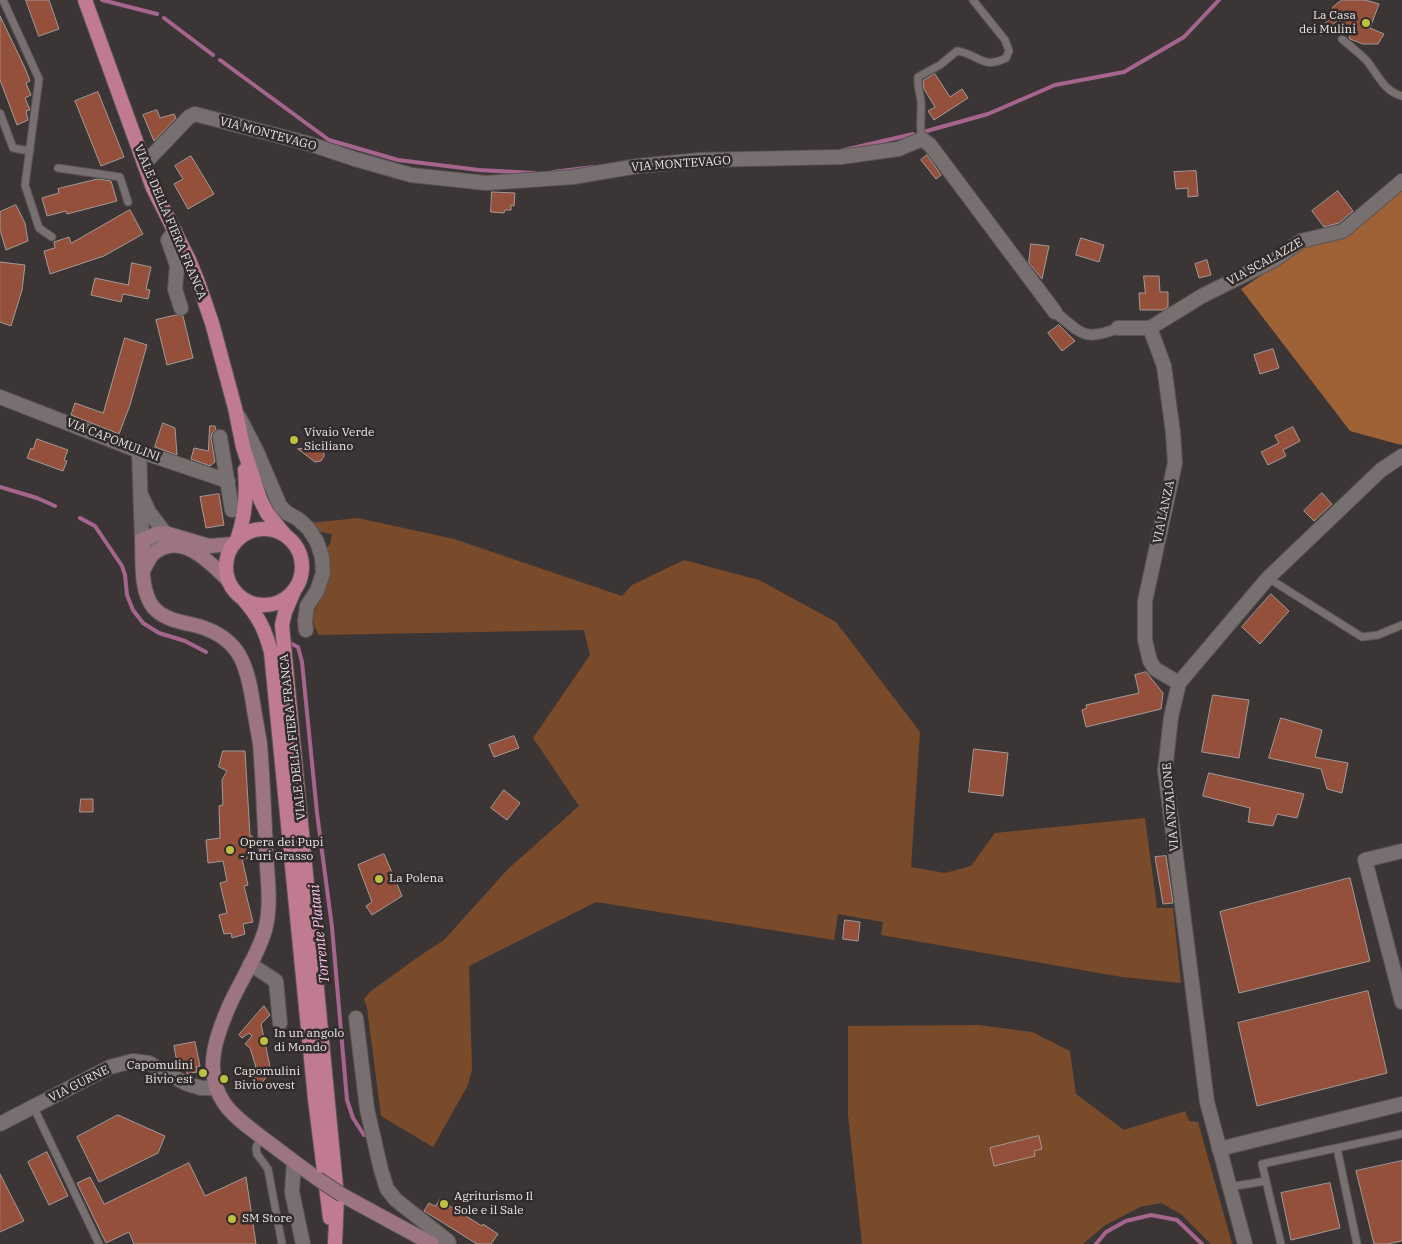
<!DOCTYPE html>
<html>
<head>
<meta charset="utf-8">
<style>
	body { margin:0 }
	canvas { display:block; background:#3c3535 }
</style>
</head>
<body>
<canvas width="1402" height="1244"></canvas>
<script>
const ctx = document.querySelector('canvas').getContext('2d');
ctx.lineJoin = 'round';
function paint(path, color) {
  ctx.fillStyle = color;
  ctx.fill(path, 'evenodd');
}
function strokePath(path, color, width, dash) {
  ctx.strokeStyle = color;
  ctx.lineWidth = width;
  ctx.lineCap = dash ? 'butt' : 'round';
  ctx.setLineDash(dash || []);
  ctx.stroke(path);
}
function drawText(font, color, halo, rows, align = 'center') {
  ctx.font = font + ' "IBM Plex Serif",serif';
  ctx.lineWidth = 5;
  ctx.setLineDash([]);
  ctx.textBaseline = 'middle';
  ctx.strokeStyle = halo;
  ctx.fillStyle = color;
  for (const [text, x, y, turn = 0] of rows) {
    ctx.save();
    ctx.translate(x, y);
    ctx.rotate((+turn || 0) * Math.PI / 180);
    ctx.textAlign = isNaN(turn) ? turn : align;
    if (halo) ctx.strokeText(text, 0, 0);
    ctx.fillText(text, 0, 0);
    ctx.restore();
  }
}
paint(new Path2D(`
	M358,518L454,539L622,596L632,585L684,560L759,580L836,622L920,732L911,867L945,873L971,866L995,833L1145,818L1157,908H1173L1181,983L1122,977L881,935L883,922L838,914L834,940L596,902L469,966L472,1070L468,1085L433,1147L381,1116L367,1008L364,999L371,991L418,957L444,940L508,869L579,806L533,738L590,655L584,630L319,635C303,610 325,604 327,580C328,570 326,559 325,549L330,544L332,534L316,531L310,523Z
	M979,1025L1032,1032L1070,1051L1076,1094L1124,1130L1185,1111L1189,1121L1198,1122L1232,1244H1211L1181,1214L1161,1203L1140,1207L1104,1226L1083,1244H862L848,1115V1026Z`), '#794b2a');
paint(new Path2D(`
	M1402,187V444L1401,445L1350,431L1241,289L1305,246Z`), '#9e6236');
strokePath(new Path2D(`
	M102,0L157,14
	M164,18L213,55
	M220,60L329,140L398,160L479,170L534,173
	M923,132L988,114L1055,85L1124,72L1184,37L1219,0
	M840,151L913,134
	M553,172L593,167
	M0,487L37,498L55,506
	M80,518L95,526L122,566L125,575L127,595L133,610L143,623L159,633L185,641L206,652
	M290,643L298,647L302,662L317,813L332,927L347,1100L353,1118L364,1135
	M1096,1244L1106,1232L1126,1221L1151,1215L1177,1220L1202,1244`), '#a5658d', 4);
const building = new Path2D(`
	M26,0H49L59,29L39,36Z
	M1342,0H1365L1379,4L1370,28L1384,34L1378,44H1363L1350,39L1349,38L1351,33L1344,31L1339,19L1320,36L1333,7Z
	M0,16L25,68L30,81L26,83L31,95L25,98L30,110L26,111L28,120L17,125L0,80Z
	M935,74L950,97L962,89L968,98L934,120L928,111L935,107L924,89L923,81Z
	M98,92L124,157L101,166L75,101Z
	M157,110L160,118L174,114L176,118L154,141L143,115Z
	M927,155L941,175L936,179L921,160Z
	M191,156L214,194L188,209L174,184L183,179L175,166Z
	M1196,171L1198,196L1188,197V188L1176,189L1174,172Z
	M98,179L111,181L117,201L67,214L66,211L47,216L42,198L59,193L58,189Z
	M1338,191L1353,211L1339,223L1324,227L1312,211Z
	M492,192L515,193L514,206L511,205V210H505L504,213L491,212Z
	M16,205L25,223L28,241L6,250L0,230V212Z
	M130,210L143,234L104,256L50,274L44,251L55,248L54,242L69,237L71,243Z
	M1081,238L1104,245L1099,262L1076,255Z
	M1031,244L1049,246L1042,279L1029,263Z
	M1207,260L1211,275L1199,278L1195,264Z
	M0,262L25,265L22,290L11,326L0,322Z
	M132,263L151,267L146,289L150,290L148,299L123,294L121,302L91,295L95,278L128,285Z
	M1144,276H1159L1160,292H1168V307L1163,310H1140L1139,293H1145Z
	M176,315L183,316L193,358L167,365L156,320Z
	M1059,325L1075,341L1062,351L1048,333Z
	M125,338L147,345L130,405L119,434L71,415L75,403L103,413Z
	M1273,349L1279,368L1260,374L1254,355Z
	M163,423L175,428L177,455L155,447Z
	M210,426H215L216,430L212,433L211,438L215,462L210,466L191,459L194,448L208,451Z
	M1293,427L1300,441L1283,450L1286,456L1268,465L1261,452L1279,443L1275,436Z
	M37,439L68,450L64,460L67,461L63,471L27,458L31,448L33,449Z
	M319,447L324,451V456L321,461L315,462L298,449Z
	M1322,493L1332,504L1314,521L1304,511Z
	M219,494L224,525L206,528L200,497Z
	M1271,594L1289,611L1260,644L1242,627Z
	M1146,672L1163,693L1161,709L1086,727L1082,710L1087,708L1086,705L1139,693L1135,675Z
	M1213,695L1249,700L1239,758L1202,752Z
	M1281,718L1322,730L1315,757L1348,763L1342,793L1327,789L1321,769L1269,758Z
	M514,736L519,748L494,757L489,745Z
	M974,749L1008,753L1003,796L969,792Z
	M223,751H245L250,836H252L254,858L242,859L248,885L244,886L253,922L243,924L245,934L232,938L231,933L224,934L219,915L227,913L220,883L227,881L223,861L208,863L206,840L220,838L219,806L223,805L222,780L227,771L219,767Z
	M1209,773L1304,794L1297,818L1277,814L1273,826L1248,822L1250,808L1203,796Z
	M504,790L520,803L507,820L491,808Z
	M81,799H93V812H80Z
	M384,854L402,896L372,915L366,906L372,902L358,865Z
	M1166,856L1173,903L1163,904L1155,857Z
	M1350,878L1370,961L1239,993L1220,912Z
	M845,920L860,922L858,941L843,939Z
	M1368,991L1387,1073L1257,1106L1238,1023Z
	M264,1006L270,1015L261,1024L271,1071L257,1089L250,1068L256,1067L250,1048L245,1044L252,1036L249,1033L242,1038L239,1035Z
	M195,1042L200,1066L196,1067L197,1072L187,1074L186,1066L178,1068L174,1046Z
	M118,1115L165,1136L158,1153L99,1182L77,1137Z
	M1039,1136L1042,1149L1034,1151L1035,1156L994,1166L990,1148Z
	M47,1152L68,1196L49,1205L28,1162Z
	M1402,1161V1241L1387,1244H1374L1356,1171Z
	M189,1163L205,1196L246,1177L256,1244H134L129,1232L106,1243L77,1183L90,1177L104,1204Z
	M0,1174L24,1221L0,1232Z
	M1330,1183L1340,1228L1291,1240L1281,1193Z
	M440,1200L482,1226L483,1224L498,1234L491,1244H477L424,1211L429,1203L435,1206Z`);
paint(building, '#95503c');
strokePath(building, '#a29a98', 1);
const service = new Path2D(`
	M3,0L39,79L25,185L39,228L52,237
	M1342,39C1350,46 1359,53 1366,60C1378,74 1383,91 1402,96
	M0,113L13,148L30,151
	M922,139C919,126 922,115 921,101C920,93 917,86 918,77L940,65L957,51C979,54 982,70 1006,58L1009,51L1005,40L973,0
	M58,168L120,177L128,202
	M1268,578L1362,637L1378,635L1402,625
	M34,1108L99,1244
	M261,1136L256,1148L257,1154L268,1169L282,1244
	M1337,1148L1357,1244
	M1229,1187L1266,1181
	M1281,1244L1262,1164L1402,1134`);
const pedestrian = new Path2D(`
	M1055,312C1081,333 1084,342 1118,328`);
const minor = new Path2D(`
	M144,164L189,117L195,114L310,144L355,159L411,175L486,183L573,177L638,166L700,160L841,157L898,149L922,139L930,145L1055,312
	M175,231L168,240L177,266L175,289L181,308
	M1118,328H1150
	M1150,328L1164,366L1173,433L1175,463L1145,601V640L1150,661L1155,669L1179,683
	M1150,328L1202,296L1274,260L1301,241L1343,231L1402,181
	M0,397L139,451L228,481
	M239,417L257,452L280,506L287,513L298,519L309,529L317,542L322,557L323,573L317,591L307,606L305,621L306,630
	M220,437L232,510
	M139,451L142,540L160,541L174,545
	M142,497L149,512L165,533
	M1402,851L1365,860L1402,1002
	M250,964L276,981L280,1023
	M356,1018L367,1109L381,1170L387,1189L396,1200L448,1241L449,1244
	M0,1124L110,1067L133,1061L149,1063L185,1083L201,1088H216
	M1219,1149L1402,1104
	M294,1162L292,1192L303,1244
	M1245,1244L1207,1102L1165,770L1171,717L1179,683L1268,578L1381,470L1402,456`);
const secondary = new Path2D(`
	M234,544L209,546L165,533L156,534L142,540C143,561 140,590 153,607C164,620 182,622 198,626C240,638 247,665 253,703C255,717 258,731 260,744C263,780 264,815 266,850C267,876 272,905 265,930C258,955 242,978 231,1002C217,1033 202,1071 224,1103C233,1116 247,1126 260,1136C279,1150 298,1165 318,1179
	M144,569C146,565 149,559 152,555C179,529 210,562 228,580
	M342,1195L432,1244`);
const primary = new Path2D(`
	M85,0L153,188L189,260L198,282L212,323L235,408L243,447L260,499L267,513L285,535
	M226 567a38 38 0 1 1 76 0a38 38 0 1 1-76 0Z
	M237,540C245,518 247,494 245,470
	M294,591L285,612L282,625L337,1197L335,1244
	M244,600C259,617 265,630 271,652L315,1099L330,1218`);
strokePath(service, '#5b5454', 9);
strokePath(pedestrian, '#5b5454', 12);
strokePath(minor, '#5b5454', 16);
strokePath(secondary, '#5b5454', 16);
strokePath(primary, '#5b5454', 16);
strokePath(service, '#787070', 7);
strokePath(pedestrian, '#787070', 10);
strokePath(minor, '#787070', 14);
strokePath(secondary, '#9c7580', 14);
strokePath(primary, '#c17b90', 14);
const secondaryBridge = new Path2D(`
	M318,1179L342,1195`);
strokePath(secondaryBridge, '#5b5454', 16, []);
strokePath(secondaryBridge, '#9c7580', 14);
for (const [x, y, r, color] of [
	[1366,23,5,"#bdbf43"],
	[294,440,5,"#bdbf43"],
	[230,850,5,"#bdbf43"],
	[379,879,5,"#bdbf43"],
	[264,1041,5,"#bdbf43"],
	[203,1073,5,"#bdbf43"],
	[224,1079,5,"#bdbf43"],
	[444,1204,5,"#bdbf43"],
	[232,1219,5,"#bdbf43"]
]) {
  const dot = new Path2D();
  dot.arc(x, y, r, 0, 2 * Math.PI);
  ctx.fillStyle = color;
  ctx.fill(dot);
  strokePath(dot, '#312b2b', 2);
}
drawText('12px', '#eae5e5', '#312b2b', [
	["La Casa",1356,16,"right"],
	["dei Mulini",1356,30,"right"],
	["Vivaio Verde",304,433],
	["Siciliano",304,447],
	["Opera dei Pupi",240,843],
	["- Turi Grasso",240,857],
	["La Polena",389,879],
	["In un angolo",274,1034],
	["di Mondo",274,1048],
	["Capomulini",193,1066,"right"],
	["Bivio est",193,1080,"right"],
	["Capomulini",234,1072],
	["Bivio ovest",234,1086],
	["Agriturismo Il",454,1197],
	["Sole e il Sale",454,1211],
	["SM Store",242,1219]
], 'left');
drawText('12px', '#eae5e5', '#312b2b', [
	["VIA MONTEVAGO",268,134,15],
	["VIA MONTEVAGO",681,164,-4],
	["VIALE DELLA FIERA FRANCA",170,222,67],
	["VIA SCALAZZE",1265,262,-29],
	["VIA CAPOMULINI",113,440,21],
	["VIA LANZA",1164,512,-78],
	["VIALE DELLA FIERA FRANCA",293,737,-96],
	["VIA ANZALONE",1171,807,-95],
	["VIA GURNE",79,1084,-27]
]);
drawText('italic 14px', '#fcc4e5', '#312b2b', [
	["Torrente Platani",320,934,-96]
]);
</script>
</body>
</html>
